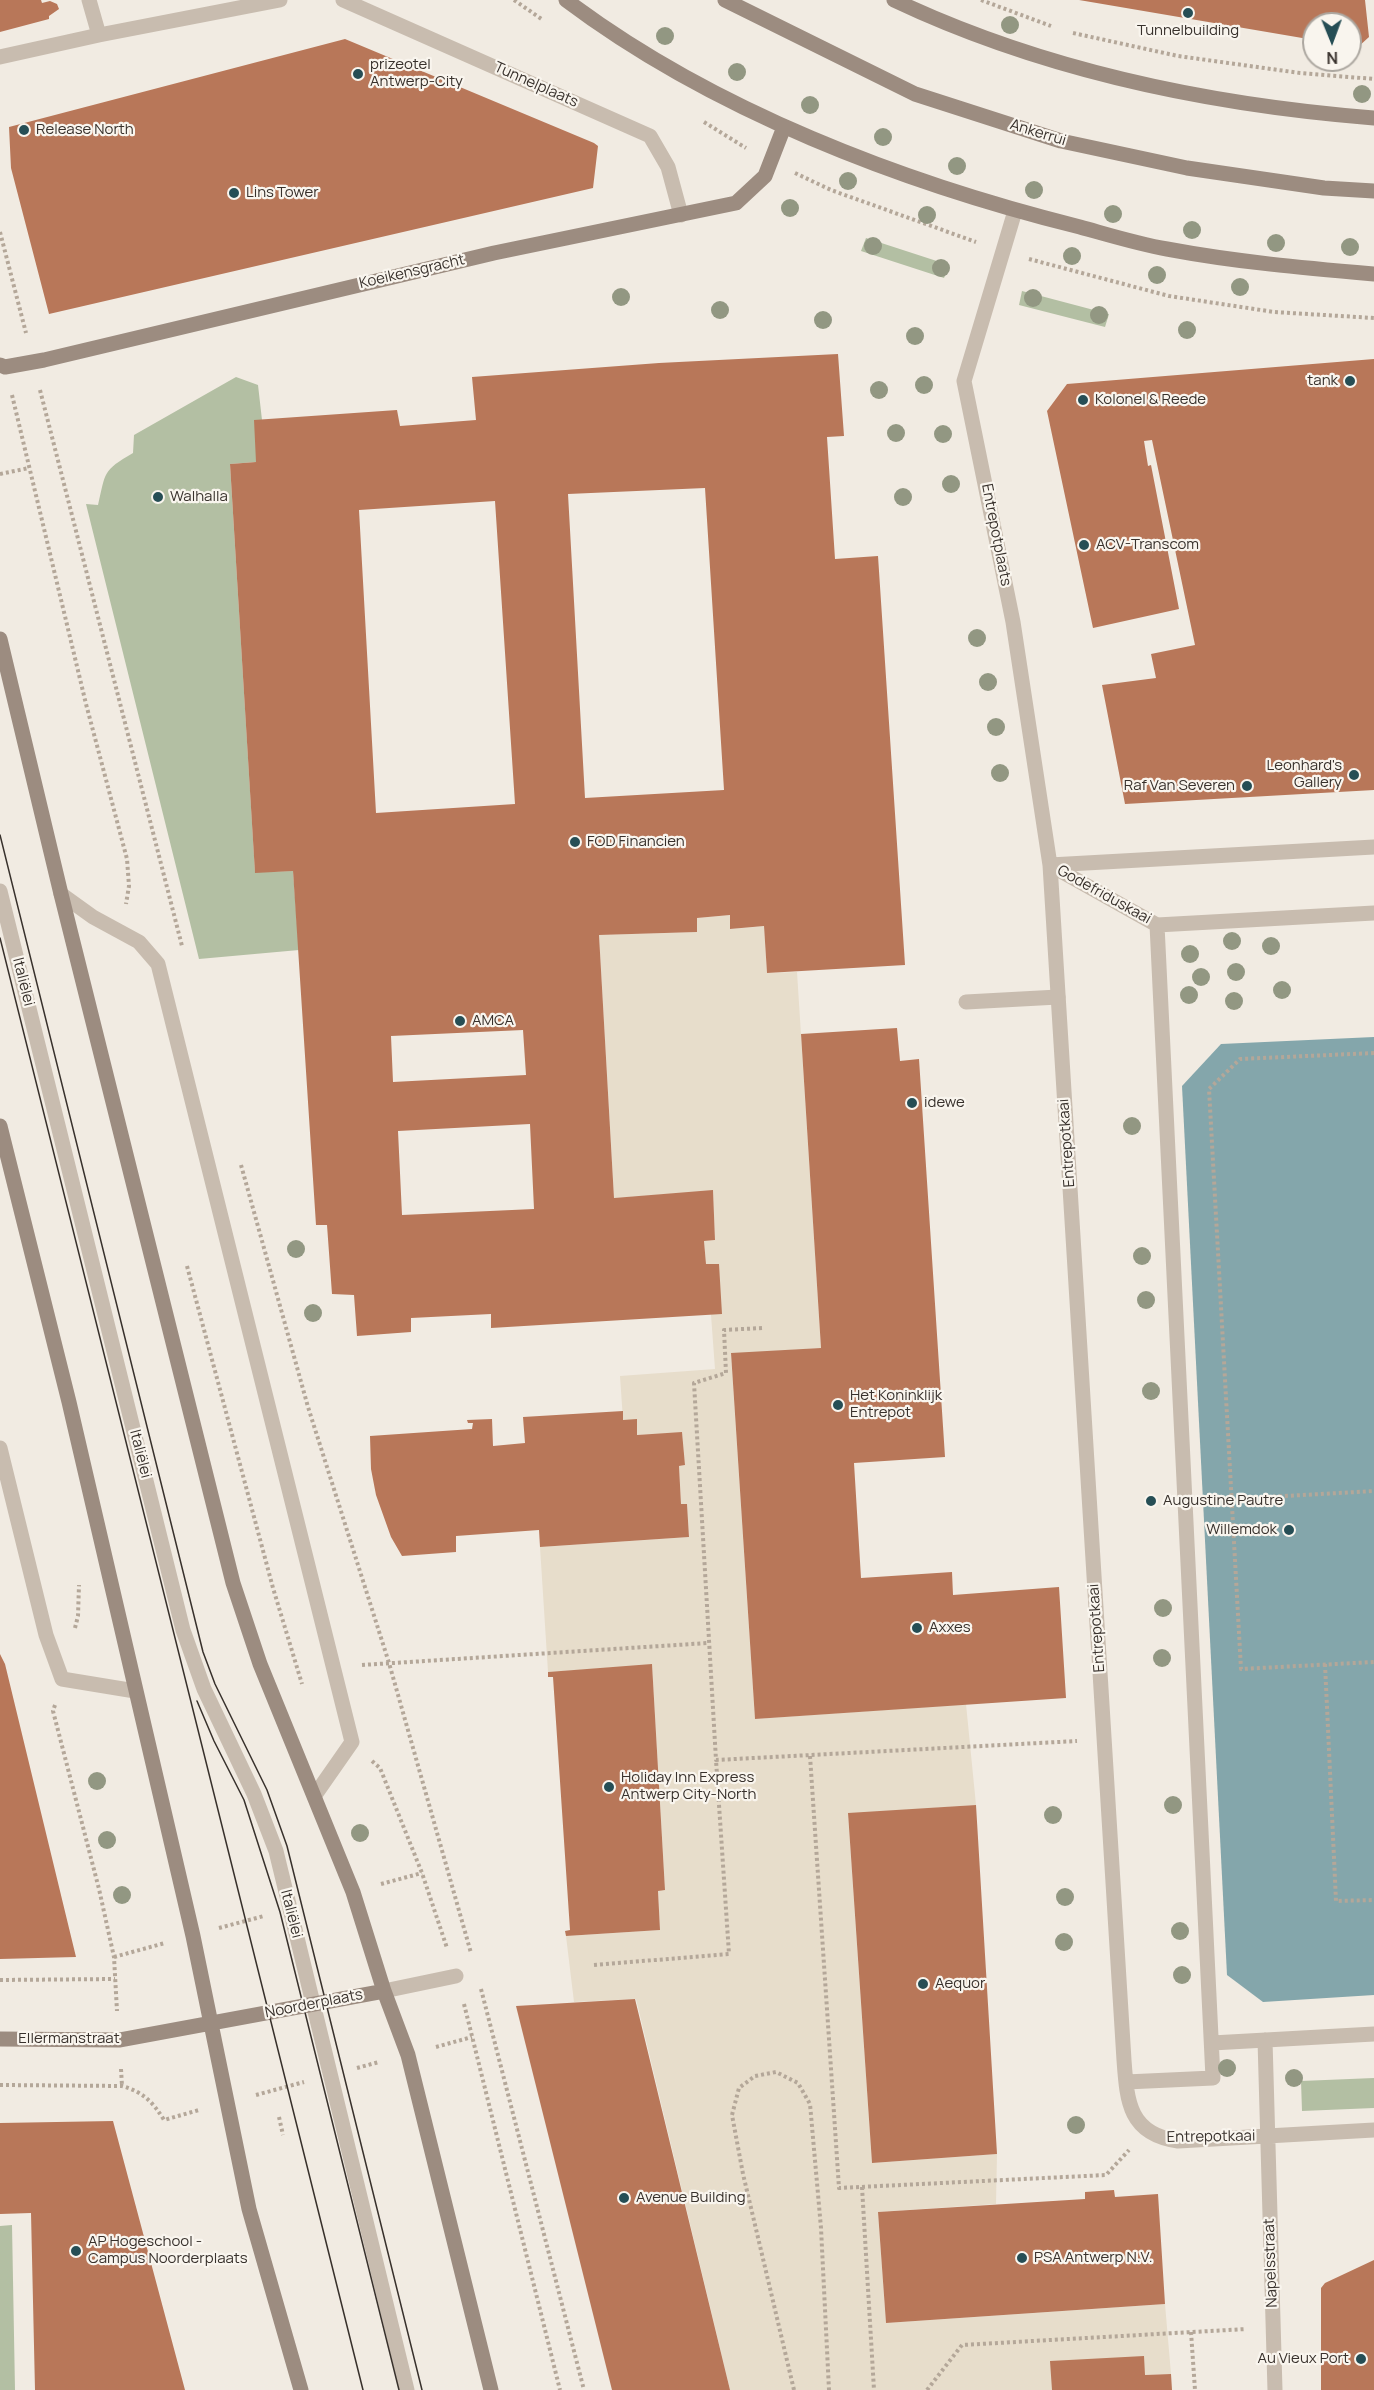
<!DOCTYPE html>
<html>
<head>
<meta charset="utf-8">
<style>
	body { margin:0 }
	#map { position:relative; width:1374px; height:2390px; overflow:hidden; background:#f1ebe2; font-family:Manrope,sans-serif }
	canvas { display:block }
	.north { position:absolute; left:1302px; top:12px; width:60px; height:60px; box-sizing:border-box; background:#f9f5ee; border:2px solid #aca7a0; border-radius:50%; rotate:179deg; font-size:16px; font-weight:700; line-height:24px; text-align:center; color:#38312c }
	.north::after { content:''; display:block; margin:auto; width:21px; height:27px; background:#264e55; clip-path:polygon(50% 0,100% 100%,50% 72%,0 100%) }
</style>
</head>
<body>
<div id="map">
<canvas width="1374" height="2390"></canvas>
<div class="north">N</div>
</div>
<script>
const ctx = document.querySelector('canvas').getContext('2d');
ctx.lineJoin = 'round';
function paint(path, color) {
  ctx.fillStyle = color;
  ctx.fill(path, 'evenodd');
}
function strokePath(path, color, width, dash) {
  ctx.strokeStyle = color;
  ctx.lineWidth = width;
  ctx.lineCap = dash ? 'butt' : 'round';
  ctx.setLineDash(dash || []);
  ctx.stroke(path);
}
function drawText(font, color, halo, rows, align = 'center') {
  ctx.font = font + ' Manrope,sans-serif';
  ctx.lineWidth = 4.5;
  ctx.setLineDash([]);
  ctx.textBaseline = 'middle';
  ctx.strokeStyle = halo;
  ctx.fillStyle = color;
  for (const [text, x, y, turn = 0] of rows) {
    ctx.save();
    ctx.translate(x, y);
    ctx.rotate((+turn || 0) * Math.PI / 180);
    ctx.textAlign = isNaN(turn) ? turn : align;
    if (halo) ctx.strokeText(text, 0, 0);
    ctx.fillText(text, 0, 0);
    ctx.restore();
  }
}
paint(new Path2D(`
	M866,238L949,265L944,278L861,251Z
	M1022,291L1109,314L1105,327L1019,305Z
	M236,377L258,385L262,420L256,462L230,464L255,872L293,871L299,950L199,959L86,504L98,505C106,472 102,471 133,453L134,435Z
	M1374,2078V2108L1302,2111L1301,2081Z
	M12,2225L15,2390H0V2226Z`), '#b3bfa3');
paint(new Path2D(`
	M730,915L731,929L764,926L767,973L797,972L821,1348L731,1354L755,1719L966,1704L976,1805L848,1814L872,2163L997,2154L996,2204L878,2212L886,2323L1165,2304L1171,2374L1145,2375L1052,2390H730L636,1999L574,2002L566,1936L660,1930L658,1891L665,1889L652,1665L548,1672L540,1547L689,1537L687,1504H681L679,1466L685,1465L682,1433L637,1435L636,1420H623L620,1376L715,1369L711,1315L719,1264H706L704,1241L715,1240L713,1191L614,1198L599,935L697,932V918Z`), '#e7ddcb');
paint(new Path2D(`
	M1374,1037V1995L1263,2002L1227,1975L1182,1086L1221,1044Z`), '#84a6ab');
paint(new Path2D(`
	M0,0H41L42,3L50,1L57,4L59,9L49,16V19L0,32Z
	M1079,0H1365L1369,37L1358,47L1350,46V24H1314V40Z
	M345,39L594,143L598,146L593,188L49,314L11,168L9,127Z
	M838,354L844,436L827,437L835,559L878,556L905,965L767,973L764,926L730,929V915L697,918V932L599,935L614,1198L713,1190L715,1240L704,1241L706,1264H719L722,1314L491,1328V1314L411,1318V1332L357,1336L354,1295L332,1294L327,1225H316L293,871L255,873L230,464L256,462L254,420L397,410L400,426L476,420L472,377L659,363ZM705,488L724,790L585,798L568,494ZM495,501L515,804L376,813L359,510ZM523,1030L526,1075L393,1082L391,1036ZM530,1124L534,1209L402,1215L398,1131Z
	M1374,359V790L1125,804L1102,685L1156,678L1151,654L1195,645L1152,440L1144,441L1148,466L1151,465L1179,609L1093,628L1047,411L1067,384Z
	M897,1028L900,1061L919,1059L945,1457L854,1463L861,1578L952,1572L953,1595L1059,1587L1066,1698L755,1719L731,1353L821,1348L801,1034Z
	M623,1411V1420L637,1419V1435L682,1432L685,1465L679,1466L681,1504H687L689,1537L540,1547L539,1530L456,1536V1552L402,1556L391,1537L376,1495L371,1469L370,1436L472,1429L473,1423H468L467,1420L492,1419L493,1446L525,1443L523,1417Z
	M0,1654L5,1664L76,1957L0,1959Z
	M652,1664L665,1890L658,1891L660,1930L566,1936L565,1931L570,1930L553,1677H548V1672Z
	M976,1805L997,2154L872,2163L848,1813Z
	M635,1999L730,2390H612L516,2006Z
	M113,2121L185,2390H35L31,2213L0,2214V2123Z
	M1114,2190L1115,2197L1158,2194L1165,2304L886,2323L878,2212L1085,2199V2192Z
	M1374,2260V2390H1321V2288L1325,2283Z
	M1144,2356L1145,2375L1171,2374L1172,2390H1052L1050,2361Z`), '#b87759');
strokePath(new Path2D(`
	M514,0L543,20
	M981,0L1051,26
	M1073,33L1178,56L1300,73L1374,79
	M704,122L746,148
	M795,173L831,190L976,242
	M0,232L26,333
	M1029,259L1169,296L1274,312L1374,318
	M40,390L182,946
	M12,395L86,704L127,859L129,886L126,904
	M0,474L29,468
	M1374,1053L1240,1059L1209,1089L1241,1669L1374,1662
	M241,1165L308,1407L389,1663L471,1953
	M187,1266L273,1588L302,1684
	M762,1328L724,1330L726,1373L694,1383L716,1760L1077,1741
	M1231,1499L1374,1491
	M75,1628L78,1616L79,1585
	M1325,1664L1336,1901L1374,1900
	M362,1665L708,1643
	M55,1705L53,1711L99,1889L114,1957L117,2011
	M810,1756L839,2188L1106,2175L1129,2150
	M372,1761L380,1768L422,1873L447,1948
	M381,1884L422,1873
	M219,1928L264,1916
	M114,1957L165,1943
	M594,1965L729,1954L716,1760
	M0,1980L115,1979
	M481,1989L584,2390
	M464,2004L560,2390
	M436,2047L472,2037
	M357,2068L379,2062
	M121,2069L122,2086
	M0,2085L122,2086C143,2092 153,2102 164,2120L199,2110
	M256,2095L304,2082
	M279,2117L283,2135
	M862,2187L874,2390
	M1191,2332L1195,2390
	M794,2390L743,2174L732,2115L739,2088L755,2076L776,2072L798,2083L810,2104L821,2228L829,2390
	M927,2390L962,2345L1246,2329`), '#b4a799', 4, [3, 3]);
strokePath(new Path2D(`
	M0,891L183,1630L204,1689L254,1794L276,1851L407,2390
	M966,1002L1058,997
	M384,1991L456,1976`), '#c8bcaf', 15);
strokePath(new Path2D(`
	M89,0L99,35L280,0
	M343,0L650,136L668,167L681,215
	M0,57L99,35
	M1015,211L964,381L1013,622L1050,865L1124,2060C1127,2102 1129,2134 1178,2141L1374,2130
	M1050,865L1157,925L1374,913
	M1050,865L1374,847
	M61,894L93,917L139,942L158,964L352,1742L315,1795
	M0,1448L46,1635L62,1679L135,1691
	M1265,2040L1275,2390
	M1212,2043L1374,2034
	M1126,2082L1213,2078L1157,925`), '#c8bcaf', 15);
strokePath(new Path2D(`
	M566,0C712,110 903,183 1080,227C1109,235 1138,244 1167,249C1236,262 1305,268 1374,274
	M725,0L915,94L1061,141L1187,168L1324,188L1374,191
	M894,0C1044,71 1210,105 1374,118
	M0,365L5,367L44,360L494,253L736,203L765,176L784,127
	M0,639L61,894L233,1583L260,1664L353,1892L384,1991L408,2055L491,2390
	M0,1126L69,1402L193,1936L249,2209L301,2390
	M0,2039L119,2040L384,1991`), '#9c8c80', 15);
strokePath(new Path2D(`
	M0,835L203,1652L215,1684L267,1790L287,1846L422,2390
	M0,938L363,2390
	M197,1701L214,1741L244,1800L280,1912L399,2390`), '#38312c', 1.5);
ctx.fillStyle = '#929782';
for (const [x, y] of [
	[1010,25],
	[665,36],
	[737,72],
	[1362,94],
	[810,105],
	[883,137],
	[957,166],
	[848,181],
	[1034,190],
	[790,208],
	[1113,214],
	[927,215],
	[1192,230],
	[1276,243],
	[873,246],
	[1350,247],
	[1072,256],
	[941,268],
	[1157,275],
	[1240,287],
	[621,297],
	[1033,298],
	[720,310],
	[1099,315],
	[823,320],
	[1187,330],
	[915,336],
	[924,385],
	[879,390],
	[896,433],
	[943,434],
	[951,484],
	[903,497],
	[977,638],
	[988,682],
	[996,727],
	[1000,773],
	[1232,941],
	[1271,946],
	[1190,954],
	[1236,972],
	[1201,977],
	[1282,990],
	[1189,995],
	[1234,1001],
	[1132,1126],
	[296,1249],
	[1142,1256],
	[1146,1300],
	[313,1313],
	[1151,1391],
	[1163,1608],
	[1162,1658],
	[97,1781],
	[1173,1805],
	[1053,1815],
	[360,1833],
	[107,1840],
	[122,1895],
	[1065,1897],
	[1180,1931],
	[1064,1942],
	[1182,1975],
	[1227,2068],
	[1294,2078],
	[1076,2125]
]) {
  ctx.beginPath();
  ctx.arc(x, y, 9, 0, 2 * Math.PI);
  ctx.fill();
}
for (const [x, y, r, color] of [
	[1188,13,6,"#264e55"],
	[358,74,6,"#264e55"],
	[24,130,6,"#264e55"],
	[234,193,6,"#264e55"],
	[1350,381,6,"#264e55"],
	[1083,400,6,"#264e55"],
	[158,497,6,"#264e55"],
	[1084,545,6,"#264e55"],
	[1354,775,6,"#264e55"],
	[1247,786,6,"#264e55"],
	[575,842,6,"#264e55"],
	[460,1021,6,"#264e55"],
	[912,1103,6,"#264e55"],
	[838,1405,6,"#264e55"],
	[1151,1501,6,"#264e55"],
	[1289,1530,6,"#264e55"],
	[917,1628,6,"#264e55"],
	[609,1787,6,"#264e55"],
	[923,1984,6,"#264e55"],
	[624,2198,6,"#264e55"],
	[76,2251,6,"#264e55"],
	[1022,2258,6,"#264e55"],
	[1361,2359,6,"#264e55"]
]) {
  const dot = new Path2D();
  dot.arc(x, y, r, 0, 2 * Math.PI);
  ctx.fillStyle = color;
  ctx.fill(dot);
  strokePath(dot, '#f9f5ee', 2);
}
drawText('15px', '#38312c', '#f9f5ee', [
	["Tunnelbuilding",1188,31,"center"],
	["prizeotel",370,65],
	["Antwerp-City",370,82],
	["Release North",36,130],
	["Lins Tower",246,193],
	["tank",1338,381,"right"],
	["Kolonel & Reede",1095,400],
	["Walhalla",170,497],
	["ACV-Transcom",1096,545],
	["Leonhard's",1342,766,"right"],
	["Gallery",1342,783,"right"],
	["Raf Van Severen",1235,786,"right"],
	["FOD Financien",587,842],
	["AMCA",472,1021],
	["idewe",924,1103],
	["Het Koninklijk",850,1396],
	["Entrepot",850,1413],
	["Augustine Pautre",1163,1501],
	["Willemdok",1277,1530,"right"],
	["Axxes",929,1628],
	["Holiday Inn Express",621,1778],
	["Antwerp City-North",621,1795],
	["Aequor",935,1984],
	["Avenue Building",636,2198],
	["AP Hogeschool -",88,2242],
	["Campus Noorderplaats",88,2259],
	["PSA Antwerp N.V.",1034,2258],
	["Au Vieux Port",1349,2359,"right"]
], 'left');
drawText('15px', '#38312c', '#f9f5ee', [
	["Tunnelplaats",536,85,24],
	["Ankerrui",1038,133,17],
	["Koeikensgracht",412,272,-13],
	["Entrepotplaats",996,535,79],
	["Godefriduskaai",1104,895,29],
	["Italiëlei",23,982,76],
	["Entrepotkaai",1067,1143,-94],
	["Italiëlei",140,1454,76],
	["Entrepotkaai",1097,1628,-94],
	["Italiëlei",291,1914,76],
	["Noorderplaats",314,2004,-11],
	["Ellermanstraat",69,2039],
	["Entrepotkaai",1211,2137,-1],
	["Napelsstraat",1271,2263,-92]
]);
</script>
</body>
</html>
